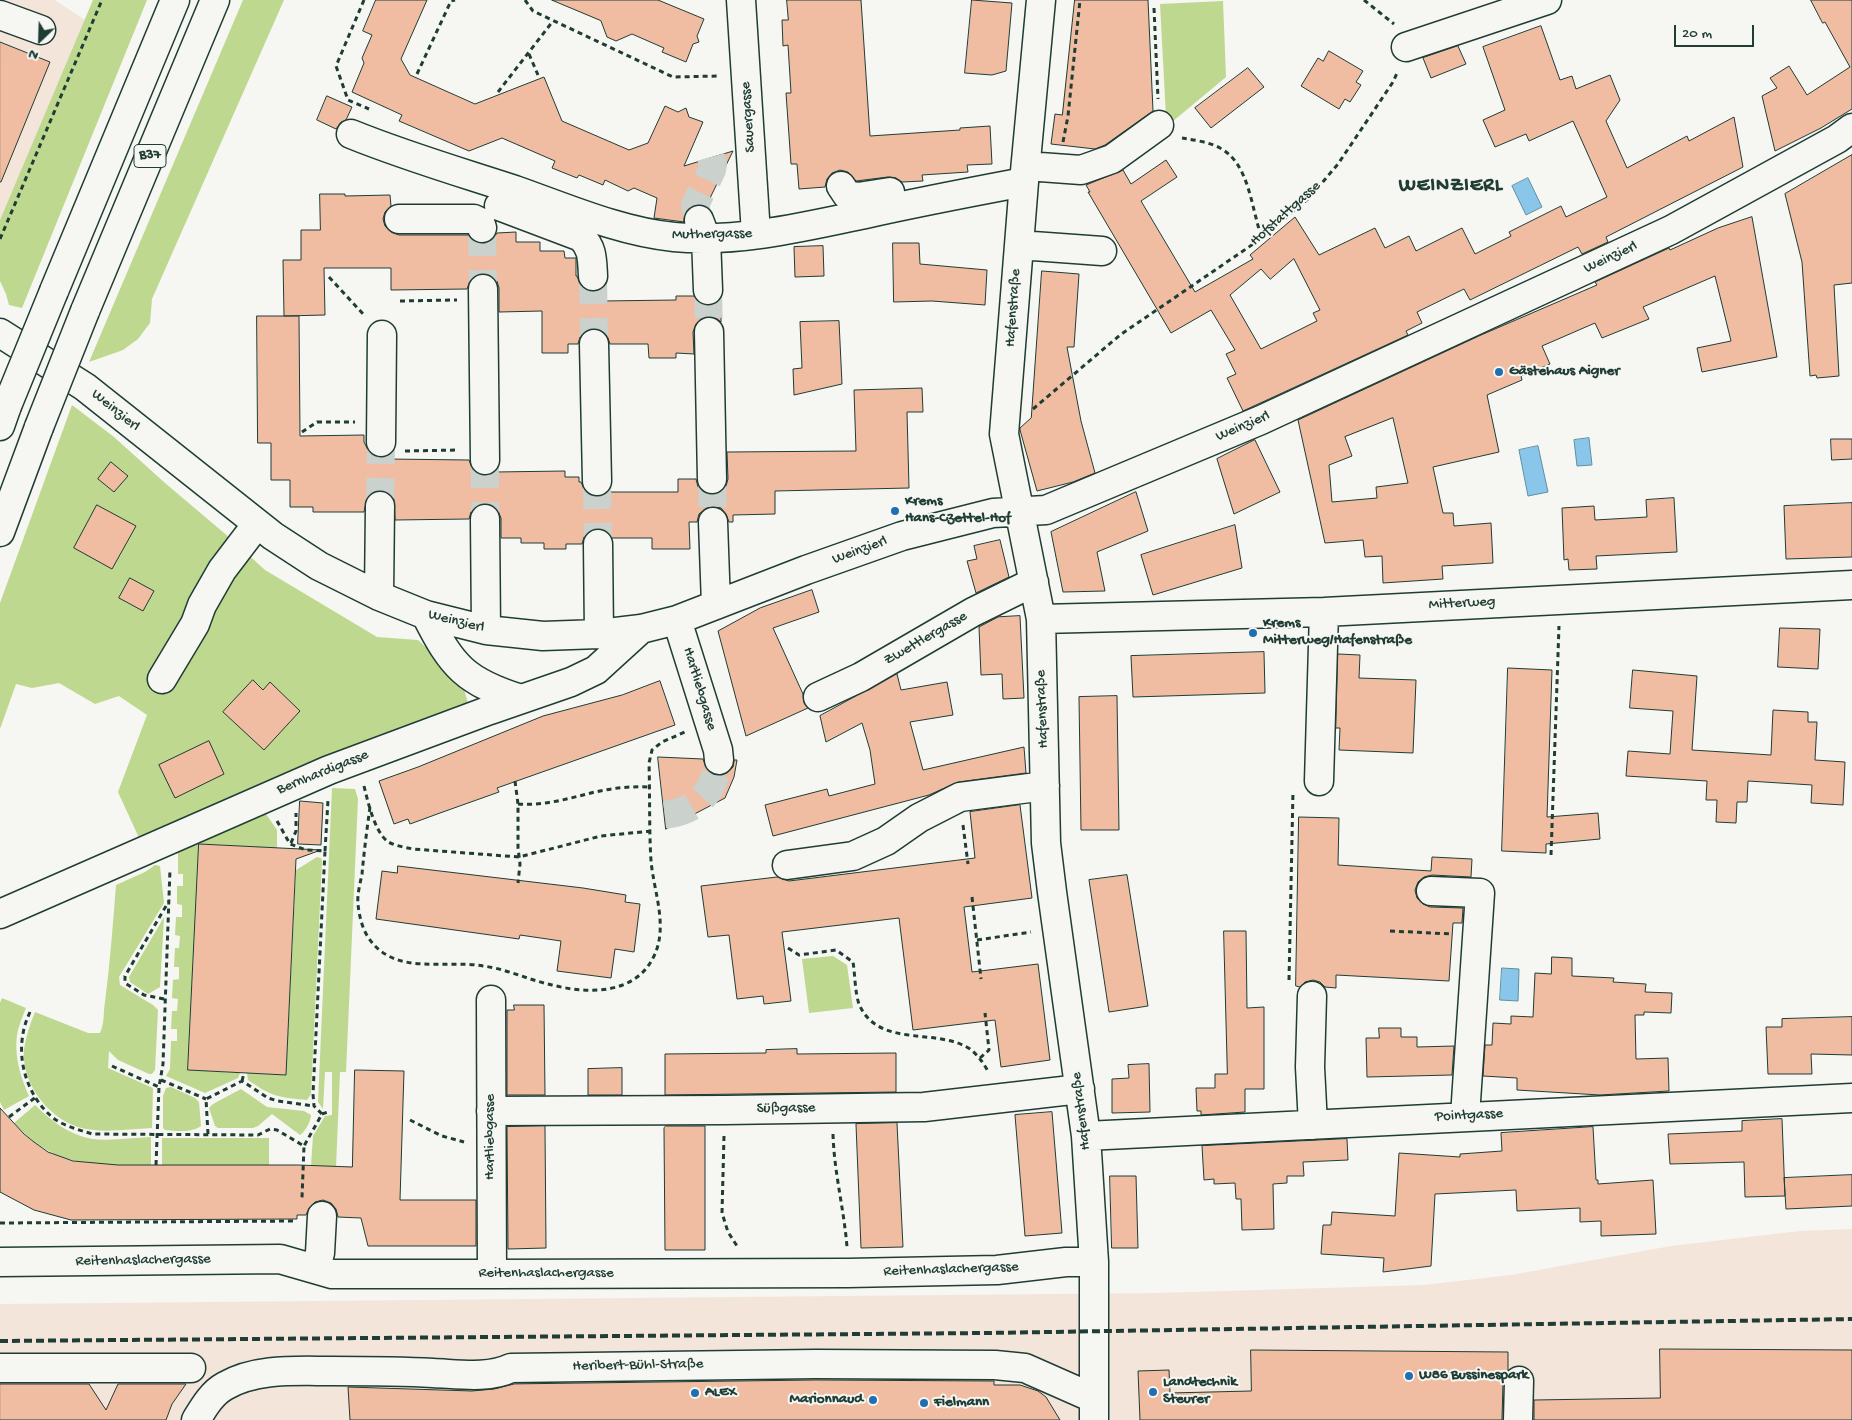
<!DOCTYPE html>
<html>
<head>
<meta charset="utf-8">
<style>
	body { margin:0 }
	#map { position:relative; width:1852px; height:1420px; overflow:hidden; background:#f6f6f2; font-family:"Gochi Hand",sans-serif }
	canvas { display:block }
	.north { position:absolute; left:15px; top:15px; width:50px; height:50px; -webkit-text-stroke:4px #f6f6f2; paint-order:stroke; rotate:204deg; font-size:14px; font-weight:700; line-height:20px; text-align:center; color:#1f3d34 }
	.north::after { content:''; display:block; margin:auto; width:18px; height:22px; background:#1f3d34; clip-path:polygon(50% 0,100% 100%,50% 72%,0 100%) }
	.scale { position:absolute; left:1674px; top:25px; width:80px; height:22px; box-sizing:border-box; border:2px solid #1f3d34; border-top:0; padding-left:6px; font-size:15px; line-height:18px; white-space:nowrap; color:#1f3d34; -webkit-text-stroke:4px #f6f6f2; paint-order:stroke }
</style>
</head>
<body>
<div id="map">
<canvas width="1852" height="1420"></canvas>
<div class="north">N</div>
<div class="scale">20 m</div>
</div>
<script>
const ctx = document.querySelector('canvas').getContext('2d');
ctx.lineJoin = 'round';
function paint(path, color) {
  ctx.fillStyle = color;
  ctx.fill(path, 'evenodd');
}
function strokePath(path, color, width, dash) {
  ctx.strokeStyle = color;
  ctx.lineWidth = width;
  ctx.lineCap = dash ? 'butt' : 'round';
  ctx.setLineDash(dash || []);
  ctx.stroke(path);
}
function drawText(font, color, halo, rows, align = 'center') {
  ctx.font = font + ' "Gochi Hand",sans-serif';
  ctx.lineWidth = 4;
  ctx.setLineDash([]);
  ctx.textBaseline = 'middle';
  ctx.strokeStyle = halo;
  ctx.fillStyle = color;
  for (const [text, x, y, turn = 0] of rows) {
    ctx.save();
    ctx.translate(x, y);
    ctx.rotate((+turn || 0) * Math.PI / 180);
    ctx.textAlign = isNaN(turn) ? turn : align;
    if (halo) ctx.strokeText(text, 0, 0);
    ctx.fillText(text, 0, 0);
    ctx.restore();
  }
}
paint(new Path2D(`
	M0,0H55L85,20L0,220Z
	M1852,1229V1420H0V1304L1158,1293L1423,1285L1511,1275L1671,1246L1800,1231Z`), '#f4e5da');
paint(new Path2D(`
	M93,0H147L22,308L9,305L6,294L0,281V220Z
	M243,0H284L152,299L150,323L138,339L123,350L89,362Z
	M1223,1L1226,77L1172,122L1166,117L1160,4Z
	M72,405L114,437L165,483L230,538L265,570L377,637L418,640L461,680L470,709L140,840L118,792L147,715L119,696L95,704L59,683L32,688L16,684L0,729V603Z
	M332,788L355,789L358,799L346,1072H340L336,1167L311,1166L313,1136L325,1116L332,1115V1072H325L323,1109L318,1102Z
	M264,811L277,830V848L199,844L188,1070L240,1073L238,1078L205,1093L166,1076L170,1069L171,1041H177V1029H171L172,1011H177L178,999L172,998L173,980L179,979V967H174L175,948H179L180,936L175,935L176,917H182V905L177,904V886H183V874H178V851L199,844Z
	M317,857L321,858L322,861L311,1094L307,1100C277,1097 273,1097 248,1080L247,1073L286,1075L296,870Z
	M155,865L160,866L164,903L119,977L120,985L153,1005L158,1010L155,1070L152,1074H149L118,1060L109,1051L108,1068L153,1088L152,1128C128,1129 101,1134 78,1127C47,1117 21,1082 24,1049C26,1036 30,1024 35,1012L88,1033H100C105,1022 103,1013 105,1002C110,963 113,924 116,885L145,872Z
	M164,917L160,987L148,994L130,982L129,977Z
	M833,956L847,965L853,1008L809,1013L802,959Z
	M2,998L26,1008C23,1015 20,1023 18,1030C13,1052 20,1076 29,1096L4,1110L0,1102V1003Z
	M171,1087L195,1098L199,1102L201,1126C192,1133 176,1131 165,1130L163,1128V1096L166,1088Z
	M241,1089L267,1107L304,1111L311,1115C311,1121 305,1132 300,1135L272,1114L258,1126L253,1128H218L215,1126L209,1108L213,1104Z
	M35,1105C50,1120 69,1135 92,1139C110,1141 132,1138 151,1137V1165C94,1165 56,1169 14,1123Z
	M162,1138H269V1165H162Z`), '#bed88f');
const water = new Path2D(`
	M1528,178L1542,207L1526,215L1512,186Z
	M1589,438L1592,465L1577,466L1574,440Z
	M1538,446L1548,492L1528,496L1519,450Z
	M1502,968L1519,969L1518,1001L1500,1000Z`);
paint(water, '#8ac6ea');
strokePath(water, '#5f8fa1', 1);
const building = new Path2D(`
	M376,0H427L401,59L410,75L475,104L544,77L562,121L629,150L648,143L665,106L678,112L686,108L689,117L703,122L684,166L733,151L711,196L708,204L709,208L701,205L693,206L687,211L684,217V222L654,218L657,198L634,188L628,191L605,180L603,185L579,175L577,178L552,168L555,161L502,138L469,151L399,121L402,115L352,92L364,63L362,58L372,35L363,31Z
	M552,0H658L704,19L697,36L699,42L693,44L686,62L662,52L664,48L632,34L616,41L607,37L601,21Z
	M787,0H861L870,136L960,130V128L990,126L992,164L967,165L968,172L922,175L923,181L902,182L896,178L888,177L856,181L848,172L840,170L832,173L827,179L825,187L799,189L797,164H791L786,93H791L788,45L783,46L782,20H788Z
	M972,0L1012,3L1006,71L992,75L965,73Z
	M1075,0H1148L1153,111L1105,145L1095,149L1051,144L1055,114L1062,115Z
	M1811,0H1852V109L1821,128L1775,151L1762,96L1777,88L1770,78L1789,66L1807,95L1850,67L1825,22L1823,23Z
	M1541,26L1560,80L1572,76L1576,89L1610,75L1620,100L1606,121L1627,168L1687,136L1689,141L1734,117L1743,167L1606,237L1608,242L1582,254L1578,247L1470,300L1464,289L1417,312L1422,323L1406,331L1408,335L1243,411L1227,378L1236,374L1226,354L1235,350L1211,310L1171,333L1088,192H1090L1086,185L1123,170L1131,184L1166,160L1177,177L1141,201L1195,292L1253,259L1250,255L1295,217L1319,255L1375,228L1385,248L1409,236L1416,251L1462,228L1475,254L1511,236L1509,232L1561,206L1566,217L1607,197L1573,121L1529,141L1526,134L1495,147L1483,120L1505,110L1483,47ZM1294,259L1320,310L1313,313L1317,321L1261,349L1230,295L1261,269L1270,279Z
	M0,42L50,62L1,182H0Z
	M1458,46L1466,64L1431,78L1423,58Z
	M1329,51L1363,71L1356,82L1361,85L1350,102L1345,99L1339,109L1301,86L1318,58L1323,61Z
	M1248,68L1264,87L1211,128L1195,108Z
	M327,96L352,107L346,120L341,122L336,129L317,120Z
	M1852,155V283L1834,285L1839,376L1817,378L1816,375L1810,376L1802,262L1785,194Z
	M320,194H345V196L390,195L391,206L385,212L383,219L385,226L391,232L399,235H468L472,240L479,243H487L493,239L497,233L516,232V242H540V251H564L565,258H576V276H577L580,284L586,290L594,292L602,289V301L676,300V296H694L700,304L708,306L716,303L721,298V322L716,318L709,316L701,319L696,324L693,332L694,354L676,353V358H649L648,344H610L607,336L602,331L594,328L586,331L580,337L578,344H568V353H542V311L499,312V288L497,281L491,276L483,273L475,275L470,281L467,289L391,290V268H324L325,315L284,316L283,260H301V230H320Z
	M1752,217L1777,357L1702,372L1697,348L1731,341L1715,276L1643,307L1649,319L1602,338L1595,323L1542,346L1550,364L1521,376L1522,380L1487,395L1499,452L1433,467L1443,513H1453L1454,526L1491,523L1493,563L1442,566L1443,579L1383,583L1382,556L1365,557L1363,540L1325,543L1298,420L1481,335L1597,285L1595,282L1669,248L1670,250L1718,228ZM1393,418L1408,483L1376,487L1377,498L1332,502L1329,465L1352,456L1345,437Z
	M893,243H919L920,264L987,270L985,305L932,301L894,302Z
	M823,246L824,276L795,277L794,247Z
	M1042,271L1079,274L1074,347H1067L1081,421L1095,473L1073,482L1037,491L1020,430V428L1031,418Z
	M257,316H299L300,436L364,435V442L368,450L373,455L380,458L388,456V459L469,460L472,468L477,473L485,476L495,472L565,471V477H579V482H581L584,489L589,494L597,497L607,492H678V479H696L698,487L704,492L713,495L720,492L726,486L728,479L727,452L856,451L854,390L922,388L923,412H907L909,488L775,491V514L733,515V522H729L726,514L721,508L712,506L705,509L699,514L697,522H689L690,549H652V538H612L606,531L598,528L590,531L584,537L582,544H566V549H544V543H521V538H501V518L498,511L492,505L484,503L477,506L471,512L469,519L395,520L394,499L388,493L381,490L373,492L367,498L364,512H313V507H290V480H271V443H258Z
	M839,321L842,384L794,395L793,369L802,368L800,322Z
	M1831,439H1852V459L1832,460Z
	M1255,440L1280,492L1234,514L1217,459Z
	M111,462L128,476L114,492L98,479Z
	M1136,492L1148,531L1097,552L1105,591L1063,592L1051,532Z
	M1674,498L1677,552L1596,556L1597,569L1569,570L1568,559L1564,560L1562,508L1594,506L1595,520L1647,517L1646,500Z
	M1852,503V557L1786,559L1784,506Z
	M97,505L136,526L112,569L74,548Z
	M1235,525L1242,568L1153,595L1141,555Z
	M1000,540L1009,577L976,593L967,561L977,559L974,546Z
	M130,578L154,591L143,611L119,598Z
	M812,590L819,612L773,628L803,694L804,703L808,708L746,736L718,631L760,608Z
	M1020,616L1024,698L1003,699L1002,674L981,675L979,627L998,617Z
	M1780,628L1820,629L1818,669L1778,667Z
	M1264,652L1265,693L1133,697L1131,656Z
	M1338,654L1360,655L1359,678L1416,680L1413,753L1339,750L1340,728H1336Z
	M1508,668L1552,670L1547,817L1598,813L1600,839L1546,844V853L1502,851Z
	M1633,670L1697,676L1692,750L1771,755L1773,710L1808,712V722H1817L1815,760L1845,762L1843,805L1811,803L1812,785L1748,781L1747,802H1737L1736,823L1716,822L1717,800H1706L1707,781L1626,776L1628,751L1670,754L1673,711L1630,708Z
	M897,674L901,690L947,682L953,715L910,722L923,770L1024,747L1026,773L958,782L929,795L773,836L765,805L827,789L829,796L875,784L870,750L862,723L826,742L820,716Z
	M253,680L263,690L270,682L300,711L264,750L223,712Z
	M660,681L675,725L497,788L499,792L440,813L410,824L408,819L394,824L379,781L418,767L543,716L622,695Z
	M1117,696L1119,830H1081L1079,697Z
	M209,741L224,774L175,798L159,765Z
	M658,757L703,759L707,769L713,774L720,776L728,772L733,767L734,760H737L734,777L725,798L666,829Z
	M300,801L323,803L321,845L298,844Z
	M1020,805L1032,898L964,907L972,972L1038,964L1050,1060L1001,1067L995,1020L913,1030L899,918L782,932L791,1001L764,1004L763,996L737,999L729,935L708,937L701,886L777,877L789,881L975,858L970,812Z
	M1299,817L1339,818L1338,865L1431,871L1432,857L1472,859L1471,877L1432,875L1424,877L1418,882L1415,890L1417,898L1423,904L1430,907L1463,908L1462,923H1453L1449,981L1336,975V988L1325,987L1320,982L1313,980L1305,982L1300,987L1296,986Z
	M199,844L321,850L296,859L286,1075L188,1070Z
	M398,866L583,888L626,895L625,902L640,904L634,952L615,949L611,978L557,971L561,941L520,935L519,939L376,919L382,871L397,873Z
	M1127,875L1148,1006L1109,1012L1089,880Z
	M1224,931H1246L1247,1008L1264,1007V1089H1245V1112L1201,1115V1111H1197L1196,1088H1215V1074H1227Z
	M1552,957L1572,958V976L1614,978L1613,982L1646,984L1645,992L1672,993L1671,1013L1644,1012V1015H1635L1636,1059L1668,1058L1669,1091L1600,1095L1517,1090V1078L1483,1076L1485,1045H1492L1493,1023L1511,1024V1016L1533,1017L1535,973L1551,974Z
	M514,1005H544L545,1095H507V1010H514Z
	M1852,1017V1055L1811,1054L1812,1074H1768L1766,1027H1782V1019Z
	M1379,1028H1401V1037H1417V1047L1454,1046L1452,1075L1367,1077L1366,1038H1379Z
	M797,1049V1054L896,1053V1092L665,1095V1054L766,1053V1050Z
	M1149,1064L1150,1112L1112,1113V1079L1129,1078L1128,1065Z
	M622,1068V1095H588V1069Z
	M355,1070L404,1071L400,1200H476V1246H368L361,1218L338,1217L336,1209L331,1203L323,1200L315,1202L309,1208L306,1215H297V1219L71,1220L34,1210L0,1192V1108L24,1134L34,1142L48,1152L73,1161L118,1165H298L352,1167Z
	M1052,1112L1062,1233L1025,1236L1015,1115Z
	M1782,1119L1785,1196L1745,1197L1744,1162L1670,1164L1668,1134L1742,1131V1121Z
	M897,1123L903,1247L861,1248L856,1124Z
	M545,1126L546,1248L508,1249L507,1127Z
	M666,1126H705V1250H665L664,1128Z
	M1593,1127L1596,1180H1598V1184L1653,1180L1656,1234L1601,1236V1221L1580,1222V1208L1517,1211L1516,1190L1435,1194L1431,1266L1383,1272L1384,1258L1321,1254L1323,1225H1331L1332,1212L1395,1216L1399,1153L1460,1157V1154L1502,1151L1501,1133Z
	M1347,1139L1348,1160L1303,1162L1304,1176H1287V1183L1273,1184L1274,1229L1242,1230L1241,1199H1236L1235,1183L1214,1184V1179L1204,1180L1202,1146Z
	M1852,1175V1206L1786,1209L1784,1178Z
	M1110,1176H1136L1138,1248H1112Z
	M1660,1349L1852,1350V1420H1534V1400L1660,1398Z
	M1251,1350L1508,1352V1371L1503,1381L1502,1420H1140L1138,1371L1169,1370L1170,1393L1251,1391Z
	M816,1380L994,1381V1385H1020L1038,1391L1046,1397L1060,1420H350L348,1387L472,1391L494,1389L514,1384Z
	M0,1384H89L106,1410L118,1384H186L172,1404L166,1420H0Z`);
paint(building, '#f0bca2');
strokePath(building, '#1f3d34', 1);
strokePath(new Path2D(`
	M698,219L695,205L712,170L713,164L711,157
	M482,228L483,289
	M593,276L594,344
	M708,290L709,332
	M485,460V519
	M712,479L713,522
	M597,481L598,544
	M380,506L381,442
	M665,815C699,810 713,793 719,760`), '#cbd1cc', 28, [28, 14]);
const minor = new Path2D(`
	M741,0L756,234
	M1041,0L1024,182L1004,434L1041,619L1046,843L1052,892L1086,1136L1094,1262V1420
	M0,15L41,30
	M1406,47L1547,0
	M351,134C405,156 460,172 515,190C566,208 621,232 674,237C736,243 804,227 865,214C918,202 971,192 1024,182
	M1026,166L1081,170L1112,159L1159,125
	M841,186L847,195L858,197L890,192
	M499,206L581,237C593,248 592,260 593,276
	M399,219H474L480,222L482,228
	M699,220L706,238L708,290
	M1019,245L1102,251
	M483,289L485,460
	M709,332L712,479
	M0,333L85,387L273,536L319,566L379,596L426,615L486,630L543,636L599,634L641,629L677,620L806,570L902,536L993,513L1046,510L1261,420L1671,230L1837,139L1852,128
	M594,344L597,481
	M381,442L382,335
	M485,519L486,630
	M713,522L716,605
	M598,544L599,634
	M379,596L380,506
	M426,615C452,667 466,682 521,699
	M1041,619L1324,612L1852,585
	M677,620L718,750L719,760
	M162,679L195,624L202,605L222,570L257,524
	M818,697L861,677L973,612L1034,582
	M1319,781L1324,612
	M787,865L853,856L886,841L919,818L960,797L1045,786
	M1431,891L1480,893L1465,1116
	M0,914L329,770L490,710L571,682L596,670L641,629
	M1312,996L1310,1067L1313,1125
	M491,1000L492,1274
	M491,1111L725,1110L924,1107L1080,1089
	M1086,1136L1852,1098
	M0,1262L280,1259L332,1274H492L848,1273L997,1270L1066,1262H1094
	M315,1269L320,1253L322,1216
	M0,1368H191
	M196,1420C204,1407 212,1393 225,1386C256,1368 296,1371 330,1371C364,1371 398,1371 433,1373C458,1374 488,1379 511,1368L816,1364L995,1365L1025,1368L1093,1398
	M1518,1420L1519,1381`);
const major = new Path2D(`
	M54,291L175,0
	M85,311L215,0
	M0,426L7,406
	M0,532L39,427`);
strokePath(minor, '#1f3d34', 31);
strokePath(major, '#1f3d34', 31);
strokePath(new Path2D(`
	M364,0L336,66L348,100L369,109
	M525,0L533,11L673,77L718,76
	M1364,0L1394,24
	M1154,8L1158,99
	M529,54L538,75
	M417,74L451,1L455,0
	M498,92L553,21
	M1182,138C1194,140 1209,142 1220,148C1250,164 1251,209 1262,238
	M1063,142L1068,116L1080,0
	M0,239L102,0
	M329,277L364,315
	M400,301L457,300
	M1033,409L1120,335L1262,238L1310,197L1338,164L1393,82L1397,73
	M302,432L317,422H355
	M405,451L459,450
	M515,781L518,804V848L520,864L518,883
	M364,786C368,802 374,830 387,841C394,846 404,847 413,849L519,857L601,836L651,831
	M518,804C545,806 570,798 595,792C613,788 631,786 650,787
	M370,807C367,829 364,852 362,874C360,884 357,895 358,904C359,915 362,928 368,937C394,977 444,959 483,966C507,969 529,980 552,985C588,994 634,995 653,958C669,928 654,893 651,861C649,829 650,796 649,763L652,750L662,742L685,732
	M277,821L290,844L306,850L325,851L313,1094L314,1106L322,1114L304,1146
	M963,825L968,864
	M291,843L296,831V813
	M325,851L328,800
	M1551,855L1559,626
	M972,897L981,979
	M1390,931L1452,934
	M977,940L1031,932
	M788,948L799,955L836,950L853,962C855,974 855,993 859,1004C878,1049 937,1027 970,1049C979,1056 984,1064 989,1073
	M1289,980L1293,791
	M164,999L144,995L125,983V976L169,901
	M30,1012C27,1019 24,1026 23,1034C17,1065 30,1101 56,1120C67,1127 80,1130 92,1134L258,1135L270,1129L277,1130L304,1146L302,1198
	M980,1058L989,1050L985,1013
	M112,1066L159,1087
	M161,1080L206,1099
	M242,1081L244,1073
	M322,1114L328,1112
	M9,1117L36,1097
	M410,1120L442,1136L464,1142
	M208,1134L206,1099L242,1081L268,1098L278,1101L314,1106
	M833,1134C834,1172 844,1209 847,1247
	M724,1136L722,1213L728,1232L737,1246
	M156,1165L159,1087L163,1064L170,869
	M0,1223L294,1221`), '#1f3d34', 3, [5, 4]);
strokePath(minor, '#f6f6f2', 28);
strokePath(major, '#f6f6f2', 28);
strokePath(new Path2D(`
	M0,1341L987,1333L1852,1319`), '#1f3d34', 4, [8, 4]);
const majorBridge = new Path2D(`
	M7,406L54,291
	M39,427L85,311`);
strokePath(majorBridge, '#1f3d34', 31, []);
strokePath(majorBridge, '#f6f6f2', 28);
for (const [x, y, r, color] of [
	[1499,372,5,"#1f6fb2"],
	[895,511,5,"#1f6fb2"],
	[1253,633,5,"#1f6fb2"],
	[1409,1376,5,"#1f6fb2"],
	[1153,1392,5,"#1f6fb2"],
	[695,1393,5,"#1f6fb2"],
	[873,1400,5,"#1f6fb2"],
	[924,1403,5,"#1f6fb2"]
]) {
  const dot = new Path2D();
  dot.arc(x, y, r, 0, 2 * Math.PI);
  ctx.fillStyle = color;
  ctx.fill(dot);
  strokePath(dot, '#f6f6f2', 2);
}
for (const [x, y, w] of [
	[150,156,32]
]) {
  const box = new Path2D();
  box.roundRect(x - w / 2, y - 11.5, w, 23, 4);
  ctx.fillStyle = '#f6f6f2';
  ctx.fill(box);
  strokePath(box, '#1f3d34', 1);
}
drawText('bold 14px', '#1f3d34', null, [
	["B37",150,156]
]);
drawText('15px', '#1f3d34', '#f6f6f2', [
	["Sauergasse",749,117,-94],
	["Hofstattgasse",1286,214,-42],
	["Muthergasse",712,235,-1],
	["Weinzierl",1611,258,-25],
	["Hafenstraße",1014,308,-86],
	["Weinzierl",115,411,39],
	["Weinzierl",1243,427,-23],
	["Weinzierl",860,551,-20],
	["Mitterweg",1462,604,-3],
	["Weinzierl",456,622,14],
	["Zwettlergasse",926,639,-30],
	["Hartliebgasse",699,689,73],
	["Hafenstraße",1043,709,-92],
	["Bernhardigasse",323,773,-22],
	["Süßgasse",786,1109,-1],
	["Hafenstraße",1082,1111,-97],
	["Pointgasse",1469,1116,-3],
	["Hartliebgasse",491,1137,-90],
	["Reitenhaslachergasse",143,1261,-1],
	["Reitenhaslachergasse",951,1270,-2],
	["Reitenhaslachergasse",546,1274],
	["Heribert-Bühl-Straße",638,1366,-1]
]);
drawText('bold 15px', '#1f3d34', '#f6f6f2', [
	["Gästehaus Aigner",1509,372],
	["Krems",905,502],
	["Hans-Czettel-Hof",905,519],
	["Krems",1263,624],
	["Mitterweg/Hafenstraße",1263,641],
	["W86 Bussinespark",1419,1376],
	["Landtechnik",1163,1383],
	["Steurer",1163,1400],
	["ALEX",705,1393],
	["Marionnaud",863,1400,"right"],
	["Fielmann",934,1403]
], 'left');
ctx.letterSpacing = '1px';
drawText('bold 20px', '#1f3d34', '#f6f6f2', [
	["WEINZIERL",1451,187]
]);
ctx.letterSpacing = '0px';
</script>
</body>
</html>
